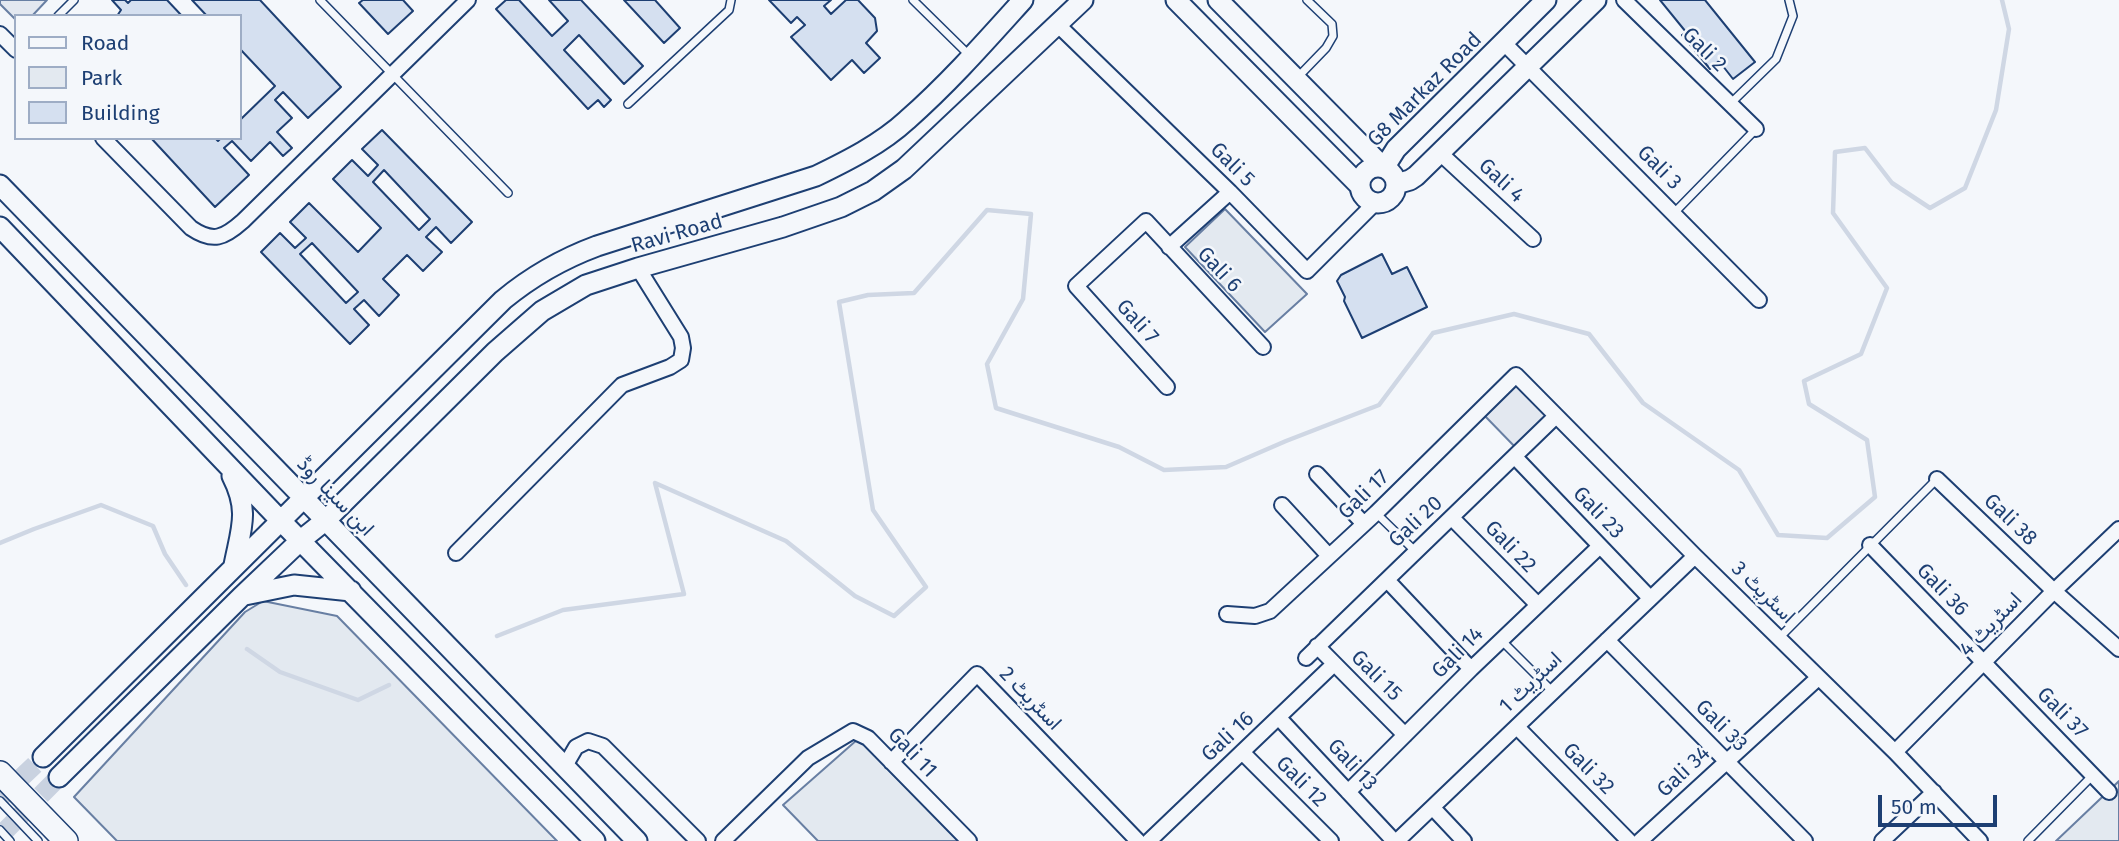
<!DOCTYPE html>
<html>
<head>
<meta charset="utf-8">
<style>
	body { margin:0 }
	#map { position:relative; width:2119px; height:841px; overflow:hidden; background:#f4f7fb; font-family:"Fira Sans",sans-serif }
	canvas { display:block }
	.legend { position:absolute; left:14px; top:14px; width:228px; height:126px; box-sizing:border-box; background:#f4f7fb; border:2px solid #9eadc5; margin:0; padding:9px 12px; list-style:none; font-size:21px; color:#1d3f73 }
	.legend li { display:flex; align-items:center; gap:14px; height:35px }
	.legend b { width:35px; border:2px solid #9eadc5 }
	.scale { position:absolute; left:1878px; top:795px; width:119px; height:32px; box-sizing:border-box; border:4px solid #1d3f73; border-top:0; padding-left:9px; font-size:21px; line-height:24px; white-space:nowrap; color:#1d3f73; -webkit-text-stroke:5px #f4f7fb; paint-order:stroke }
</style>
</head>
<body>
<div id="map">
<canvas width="2119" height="841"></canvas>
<ul class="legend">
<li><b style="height:9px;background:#f4f7fb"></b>Road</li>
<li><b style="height:19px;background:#e3e9f0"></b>Park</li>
<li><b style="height:19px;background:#d5e0f0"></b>Building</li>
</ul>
<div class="scale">50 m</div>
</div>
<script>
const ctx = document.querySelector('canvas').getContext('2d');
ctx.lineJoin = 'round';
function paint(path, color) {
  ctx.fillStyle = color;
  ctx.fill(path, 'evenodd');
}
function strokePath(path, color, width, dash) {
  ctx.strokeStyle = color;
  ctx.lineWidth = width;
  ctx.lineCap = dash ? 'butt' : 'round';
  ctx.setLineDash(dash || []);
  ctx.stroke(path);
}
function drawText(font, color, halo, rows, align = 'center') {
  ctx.font = font + ' "Fira Sans",Vazirmatn,sans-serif';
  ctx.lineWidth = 5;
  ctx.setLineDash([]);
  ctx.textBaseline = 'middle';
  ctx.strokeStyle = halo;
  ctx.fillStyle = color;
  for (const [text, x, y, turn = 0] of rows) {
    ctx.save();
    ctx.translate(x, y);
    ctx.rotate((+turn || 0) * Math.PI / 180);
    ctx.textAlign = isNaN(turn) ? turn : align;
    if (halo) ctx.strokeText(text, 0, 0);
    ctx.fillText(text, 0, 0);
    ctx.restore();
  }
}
const green = new Path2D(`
	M1225,209L1307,294L1265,332L1185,247Z
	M263,601L337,616L557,841H117L74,797L245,612Z
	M858,739L959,841H818L783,805Z
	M2119,781V841H2056Z`);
paint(green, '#e3e9f0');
strokePath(green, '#687fa3', 2);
const parking = new Path2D(`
	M0,0H47L32,16H16V20L0,4Z
	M1515,379L1551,418L1518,450L1482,413Z`);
paint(parking, '#e3e8f0');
strokePath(parking, '#687fa3', 2);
strokePath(new Path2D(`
	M0,543L34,529L101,505L153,526L165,554L186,585
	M497,636L563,610L684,594L655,483L786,541L855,596L894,616L926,587L873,510L839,302L868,295L914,293L987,210L1031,214L1023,299L987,364L996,408L1119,447L1164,470L1226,467L1286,441L1379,405L1433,333L1514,314L1589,334L1643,403L1739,470L1778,535L1827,538L1875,497L1867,440L1809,404L1804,381L1861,354L1887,288L1833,213L1835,152L1865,148L1892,183L1930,208L1965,188L1996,110L2009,29L2002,0
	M247,649L280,672L358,700L389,685`), '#cfd7e4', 4.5);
const building = new Path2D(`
	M112,0H125L128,3L131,0H167L182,16H117L121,10Z
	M192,0H260L341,87L308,118L283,92L275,100L292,118L277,132L292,148L283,156L270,142L251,161L232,141L224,148L249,175L215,207L151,138H215L218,141L221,138H240V120L275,86L240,49V16H207Z
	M363,0H403L413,11L388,34L359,3Z
	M506,0H519L552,36L568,21L549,0H581L643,66L624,84L579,35L564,50L611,100L604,107L598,100L588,109L496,9Z
	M624,0H655L680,28L664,43Z
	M769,0H831L824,6L831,14L846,0H858L875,18L877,31L866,43L880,58L864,73L852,60L831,80L791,37L805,25L797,17L791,23Z
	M1660,0H1705L1755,62L1733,79L1719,61L1710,69L1682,35L1686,32Z
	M382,130L472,222L451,243L436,227L426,237L442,252L423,271L407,255L383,279L399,295L379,316L364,300L354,309L369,325L350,344L261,252L280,233L295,248L306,238L290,222L309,203L358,252L381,228L333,179L352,160L368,176L378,165L362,149ZM384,170L430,219L419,230L373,182ZM312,243L358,292L346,303L300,254Z
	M1382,254L1392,274L1407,267L1427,307L1362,338L1344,301L1345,297L1337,281L1341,275Z`);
paint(building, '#d5e0f0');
strokePath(building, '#1d3f73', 2);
strokePath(new Path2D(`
	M0,798L43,757
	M0,836L59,777`), '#c9d2e0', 19, [19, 10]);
const lane = new Path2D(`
	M320,0L508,193
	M913,0L970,56
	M58,16L74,0
	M1296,79L1326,48L1333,36L1332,24L1307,0
	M628,104L729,10L731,0
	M1730,104L1776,59L1793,16L1789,0
	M1674,213L1756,129
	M1376,513L1415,551
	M1779,638L1937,479
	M1501,640L1552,691
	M0,801L38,841
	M0,830L10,841
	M2028,841L2093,775`);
const street = new Path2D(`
	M1624,0L1756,129
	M1057,24L1230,192L1307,271L1375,203
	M0,34L16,50
	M1504,43L1759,300
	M103,138L191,228C213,243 224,238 243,221L468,0
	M1440,153L1533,239
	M1169,247L1230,192
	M1167,387L1076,286L1146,221L1263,347
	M1515,457L1650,598
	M1317,474L1364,524
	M1937,479L2054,591L2119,649
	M1282,505L1329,556
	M1452,518L1538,605
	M1870,545L2109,792
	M456,553L622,385L670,367L681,360L683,348L681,337L638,268
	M1387,580L1471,669
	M1227,614L1255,616L1270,611L1376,513L1516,375L1695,556L1895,752L1980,841
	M1607,640L1805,841
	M1317,646L1405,735
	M1306,658L1555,417
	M1279,718L1394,841
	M1517,727L1629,841
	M1242,752L1331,841
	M1895,752L2054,591L2119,529
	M891,762L977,674L1138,841
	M565,766L576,747L588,741L603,746L698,841
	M1348,792L1471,669L1600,546
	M1433,808L1464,841
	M723,841L808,758L853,731L868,738L969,841
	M1149,841L1334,664
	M1397,841L1695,556
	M1640,841L1818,678
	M1882,841L1934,792`);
const secondary = new Path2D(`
	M1176,0L1360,186
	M1218,0L1384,168L1396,149L1546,0
	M1360 185a18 18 0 1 1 36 0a18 18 0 1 1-36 0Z
	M1396,184L1410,180L1416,176L1596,0
	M0,185L637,841
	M0,227L280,520L595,841
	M232,476C250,511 241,529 234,565
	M245,595L294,585L351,591
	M43,757L503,300C532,276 562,259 597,246L816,176C847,161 881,144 907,120C949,83 986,41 1023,0
	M59,777L242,596L301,540L326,520L495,352L542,311L586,285L638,268L783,227L841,207L873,191L904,169L1083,0`);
const primary = new Path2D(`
	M0,773L66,841`);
strokePath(lane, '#1d3f73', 10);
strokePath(street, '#1d3f73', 18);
strokePath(secondary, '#1d3f73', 23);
strokePath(primary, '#1d3f73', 26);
strokePath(lane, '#f4f7fb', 7);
strokePath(street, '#f4f7fb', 14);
strokePath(secondary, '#f4f7fb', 19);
strokePath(primary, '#f4f7fb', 23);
drawText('21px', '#1d3f73', '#f4f7fb', [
	["Gali 2",1704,50,45],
	["G8 Markaz Road",1425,90,-45],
	["Gali 5",1232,165,45],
	["Gali 3",1659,168,45],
	["Gali 4",1501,181,43],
	["Ravi Road",677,234,-16],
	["Gali 6",1219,270,47],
	["Gali 7",1137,322,48],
	["Gali 17",1364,495,-44],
	["ابن سینا روڈ",335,497,46],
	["Gali 23",1598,513,46],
	["Gali 38",2010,520,44],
	["Gali 20",1416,522,-43],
	["Gali 22",1510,547,46],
	["Gali 36",1942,590,46],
	["اسٹریٹ 3",1763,593,44],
	["اسٹریٹ 4",1991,625,-46],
	["Gali 14",1458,653,-45],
	["Gali 15",1376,676,45],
	["اسٹریٹ 1",1531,683,-44],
	["اسٹریٹ 2",1030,699,46],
	["Gali 37",2062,713,45],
	["Gali 33",1721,726,45],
	["Gali 16",1228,737,-43],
	["Gali 11",912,753,46],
	["Gali 13",1352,765,47],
	["Gali 32",1588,769,45],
	["Gali 34",1684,772,-43],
	["Gali 12",1301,782,45]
]);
</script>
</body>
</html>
